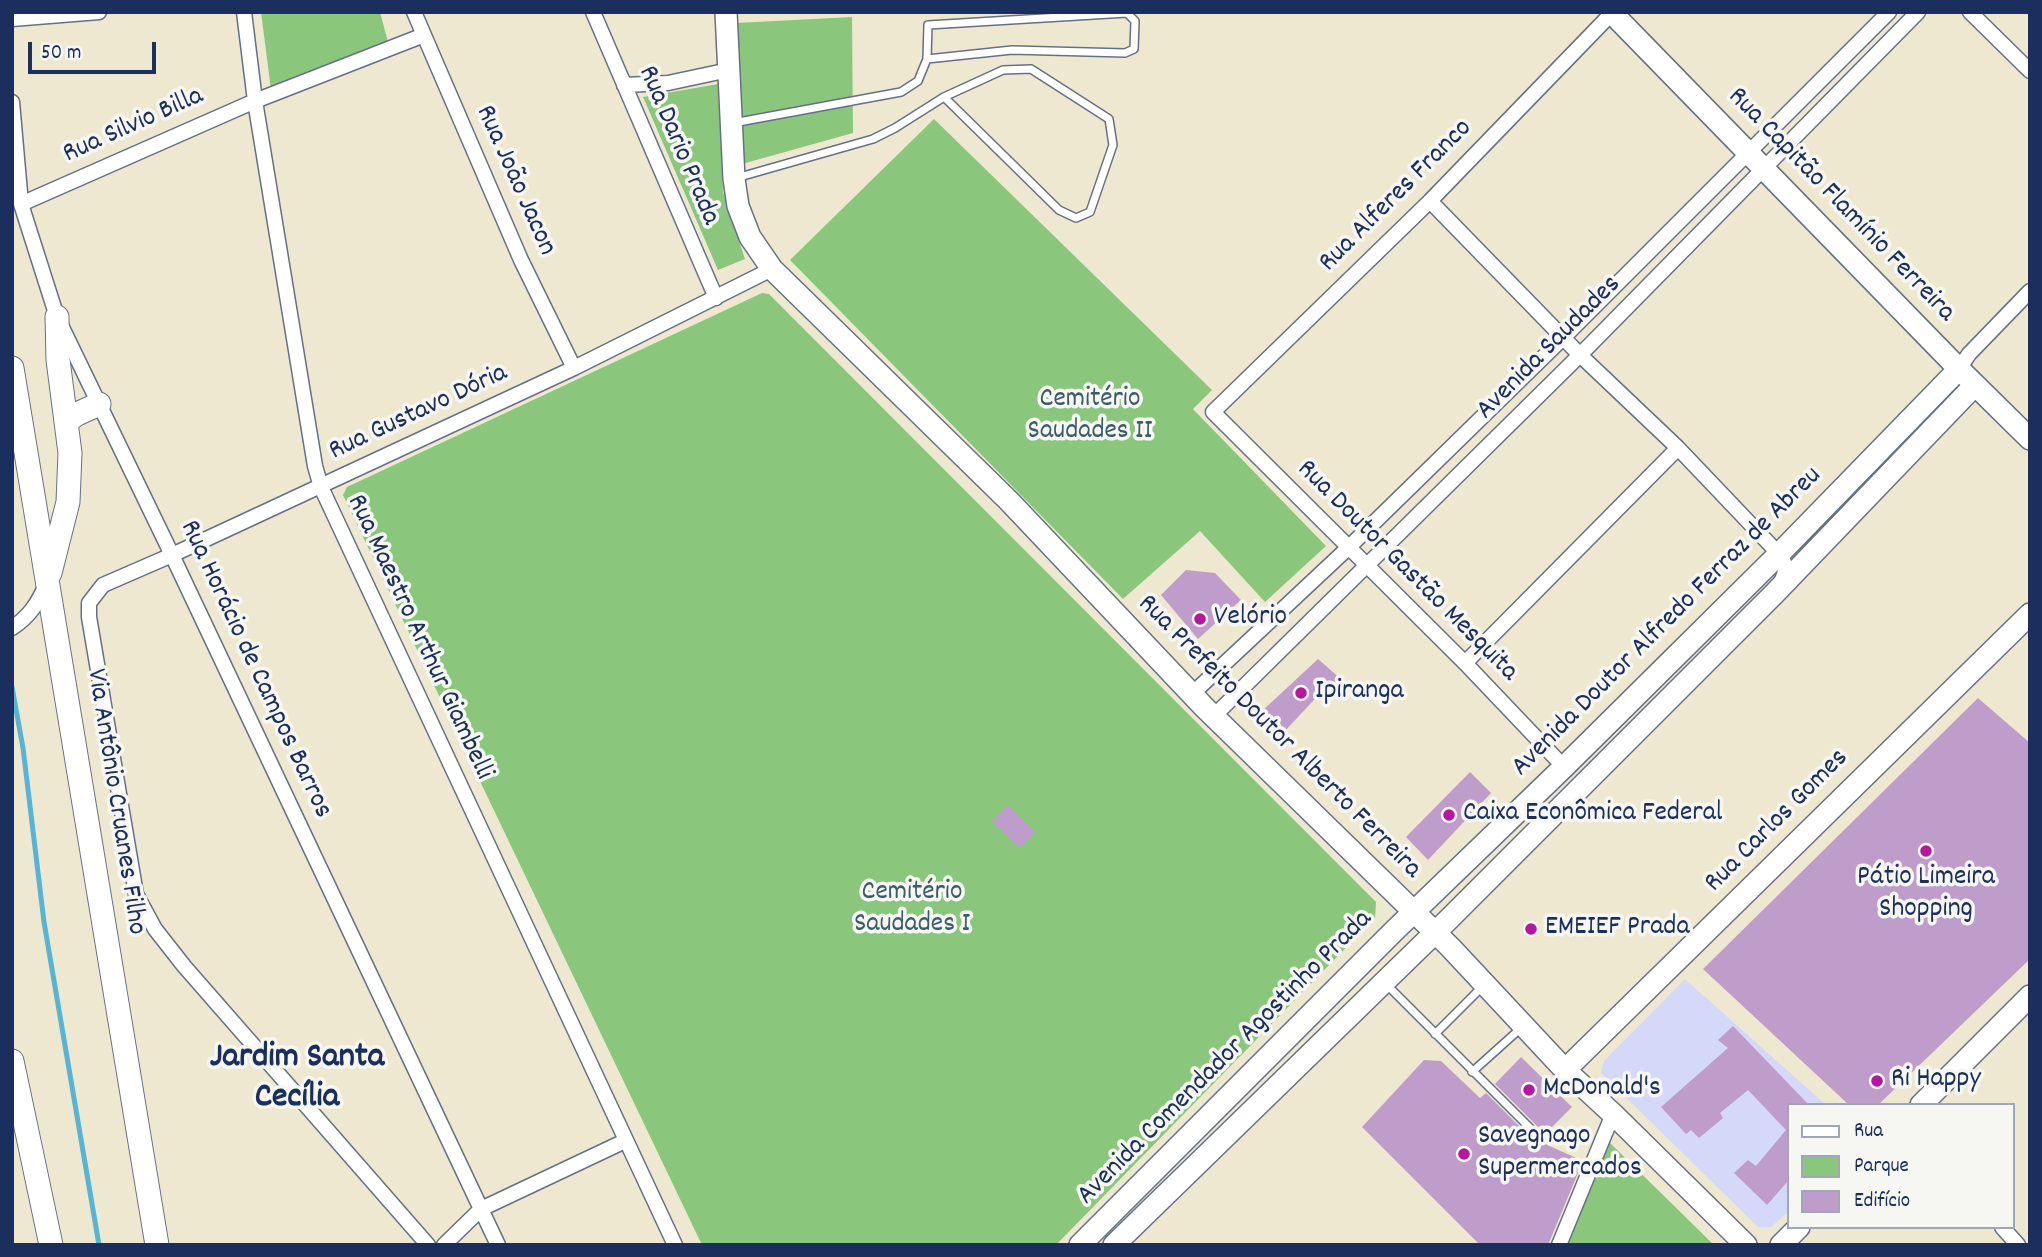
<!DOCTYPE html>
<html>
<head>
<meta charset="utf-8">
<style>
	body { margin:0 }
	#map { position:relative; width:2042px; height:1257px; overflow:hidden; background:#efe8d1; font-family:Dekko,sans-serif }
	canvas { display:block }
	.frame { position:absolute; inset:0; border:14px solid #1b2f5e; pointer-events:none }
	.legend { position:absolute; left:1787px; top:1103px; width:228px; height:126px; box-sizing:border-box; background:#f6f6f2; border:2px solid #9ea6b7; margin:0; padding:9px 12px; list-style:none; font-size:21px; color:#1b2f5e }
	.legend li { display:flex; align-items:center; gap:14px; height:35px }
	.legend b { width:35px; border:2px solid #9ea6b7 }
	.scale { position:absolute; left:28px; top:42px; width:128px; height:32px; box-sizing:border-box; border:4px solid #1b2f5e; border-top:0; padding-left:9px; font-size:21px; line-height:24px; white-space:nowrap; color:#1b2f5e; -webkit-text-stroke:5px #f6f6f2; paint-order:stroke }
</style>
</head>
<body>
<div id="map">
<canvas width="2042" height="1257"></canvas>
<div class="frame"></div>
<ul class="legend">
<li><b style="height:9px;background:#fff"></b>Rua</li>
<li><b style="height:19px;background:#8ac77d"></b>Parque</li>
<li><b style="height:19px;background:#be9dcb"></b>Edifício</li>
</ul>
<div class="scale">50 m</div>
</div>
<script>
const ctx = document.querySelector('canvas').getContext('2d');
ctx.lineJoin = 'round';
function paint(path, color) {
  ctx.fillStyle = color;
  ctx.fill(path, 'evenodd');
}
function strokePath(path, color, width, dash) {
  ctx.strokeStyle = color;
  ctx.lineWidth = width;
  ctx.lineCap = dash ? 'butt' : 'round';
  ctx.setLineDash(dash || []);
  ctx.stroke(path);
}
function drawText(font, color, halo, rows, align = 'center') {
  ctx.font = font + ' Dekko,sans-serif';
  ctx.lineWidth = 7;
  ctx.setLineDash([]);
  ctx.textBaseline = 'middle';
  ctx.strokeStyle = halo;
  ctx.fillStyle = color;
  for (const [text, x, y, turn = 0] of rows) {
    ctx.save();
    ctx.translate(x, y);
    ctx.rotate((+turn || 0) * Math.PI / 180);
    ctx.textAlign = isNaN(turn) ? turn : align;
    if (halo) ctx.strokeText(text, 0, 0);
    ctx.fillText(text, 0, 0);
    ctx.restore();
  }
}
paint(new Path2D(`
	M1685,979L1826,1105H1788V1212L1771,1227H1758L1601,1073L1604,1061Z`), '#d4d8f9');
paint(new Path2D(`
	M261,12H380L388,42L271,90Z
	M852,17L853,133L742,164L736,23Z
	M718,84L723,192L745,259L718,270L643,97Z
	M934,119L1212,390L1193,409L1326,546L1265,602L1200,531L1123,599L790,260Z
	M762,293L769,294L1376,902L1375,918L1056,1245H702L343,495L347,487Z
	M1608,1141L1714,1245H1565Z`), '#8ac77d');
strokePath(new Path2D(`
	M12,687L23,748L44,922L99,1245`), '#56b4d5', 5);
paint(new Path2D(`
	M1186,570L1215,573L1241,600L1198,639L1161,595Z
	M1318,659L1349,686L1337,699L1326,687L1285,731L1261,712Z
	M1978,698L2030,743V959L1878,1105H1849L1703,969Z
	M1470,772L1491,793L1428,860L1406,837Z
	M1008,805L1035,832L1020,848L992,821Z
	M1733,1026L1809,1105H1788V1181L1767,1205L1734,1173L1748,1160L1756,1166L1786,1130L1748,1090L1720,1113L1723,1118L1699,1138L1691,1130L1686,1134L1661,1107L1728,1048L1718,1040Z
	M1521,1057L1572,1107L1545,1134L1495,1084Z
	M1424,1060L1441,1061L1480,1098L1486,1093L1536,1143H1543L1583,1161L1548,1245H1480L1362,1127Z`), '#be9dcb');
const lane = new Path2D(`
	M733,123L901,92L918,81L927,59L928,25L1127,13L1135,21L1134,49L1125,53L1012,50L927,59
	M736,178L873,139L895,128L944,97L1003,70L1031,69L1109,119L1113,145L1090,212L1076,218L1059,210L944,97
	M1387,985L1540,1138
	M1435,1034L1482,987
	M1472,1072L1521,1028`);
const street = new Path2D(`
	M244,12L255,101L315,466L321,487L675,1245
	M414,12L521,260L574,368
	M593,12L716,298
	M1970,12L2030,71
	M12,19L99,12
	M624,85L668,83L729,70
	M12,102L21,204L57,317L172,555L498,1245
	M1430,201L1580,355L1678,448L1779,554C1788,565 1786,572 1780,584
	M21,204L255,101L424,35
	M1959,369L1969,354L2030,291
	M12,628C30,616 38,603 47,583
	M1465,663L1678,448
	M1192,694L1348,548L1563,338L1889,12
	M1214,716L1580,355L1918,12
	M1564,767L1465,663L1213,412L1430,201L1613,12
	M2002,1227L2018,1245
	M428,1245L184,966L155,929L136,894L89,617V603L103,585L172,555L574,368L772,269
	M444,1245L481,1209L625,1141
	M1559,1245L1613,1114`);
const secondary = new Path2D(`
	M726,12L734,179L738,206L750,237L772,269L1009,501L1204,707L1450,947L1565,1070L1613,1114L1746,1245
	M1611,12L1959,369L2030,439
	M1565,1070L2030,614
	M1921,1105L2030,996
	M1080,1245L1395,930L1564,767L1779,554L1959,369
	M1114,1245L1449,919L1775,593L1975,385
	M1781,1245L1799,1227`);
const primary = new Path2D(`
	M12,368L157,1245
	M66,422L77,414L99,404
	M50,573L68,502L70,453L58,360L57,317
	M12,1061L51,1245`);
strokePath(lane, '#657086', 10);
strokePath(street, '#657086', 17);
strokePath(secondary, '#657086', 24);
strokePath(primary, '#657086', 25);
strokePath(lane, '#fff', 7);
strokePath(street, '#fff', 14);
strokePath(secondary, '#fff', 21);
strokePath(primary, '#fff', 23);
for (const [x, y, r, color] of [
	[1200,619,7,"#b5179e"],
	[1301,693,7,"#b5179e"],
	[1449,815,7,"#b5179e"],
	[1926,851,7,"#b5179e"],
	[1531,929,7,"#b5179e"],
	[1877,1081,7,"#b5179e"],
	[1529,1090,7,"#b5179e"],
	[1464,1154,7,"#b5179e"]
]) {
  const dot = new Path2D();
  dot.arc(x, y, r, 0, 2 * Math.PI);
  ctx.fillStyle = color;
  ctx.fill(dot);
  strokePath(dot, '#f6f6f2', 2.5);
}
drawText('28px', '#1b2f5e', '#f6f6f2', [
	["Rua Silvio Billa",134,127,-24],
	["Rua Dario Prada",677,146,67],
	["Rua João Jacon",514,181,66],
	["Rua Alferes Franco",1397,197,-45],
	["Rua Capitão Flamínio Ferreira",1840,206,46],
	["Avenida Saudades",1550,349,-45],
	["Rua Gustavo Dória",419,414,-25],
	["Rua Doutor Gastão Mesquita",1406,572,45],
	["Avenida Doutor Alfredo Ferraz de Abreu",1668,623,-45],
	["Rua Maestro Arthur Giambelli",418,638,65],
	["Rua Horácio de Campos Barros",254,670,65],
	["Rua Prefeito Doutor Alberto Ferreira",1278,738,45],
	["Via Antônio Cruanes Filho",114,802,81],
	["Rua Carlos Gomes",1778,822,-45],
	["Avenida Comendador Agostinho Prada",1226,1059,-45]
]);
drawText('28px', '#3c5d67', '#f6f6f2', [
	["Cemitério",1090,401],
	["Saudades II",1090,433],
	["Cemitério",912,894],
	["Saudades I",912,926]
]);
drawText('28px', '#1b2f5e', '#f6f6f2', [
	["Velório",1214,619],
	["Ipiranga",1315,693],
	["Caixa Econômica Federal",1463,815],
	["Pátio Limeira",1926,879,"center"],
	["Shopping",1926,911,"center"],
	["EMEIEF Prada",1545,929],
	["Ri Happy",1891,1081],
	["McDonald's",1543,1090],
	["Savegnago",1478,1138],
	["Supermercados",1478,1170]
], 'left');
drawText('bold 35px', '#1b2f5e', '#f6f6f2', [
	["Jardim Santa",297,1060],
	["Cecília",297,1100]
]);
</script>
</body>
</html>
